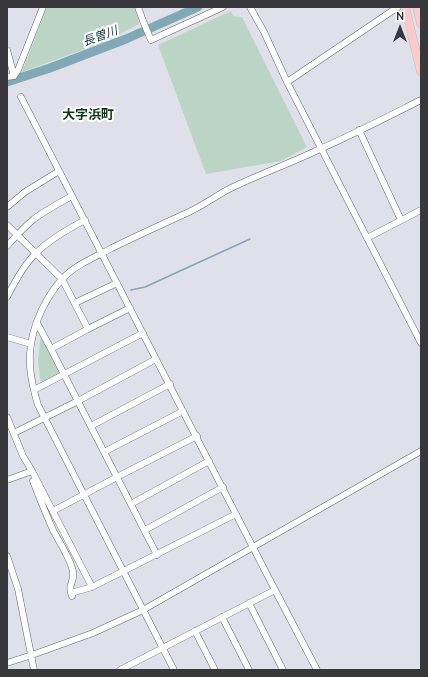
<!DOCTYPE html>
<html>
<head>
<meta charset="utf-8">
<style>
	body { margin:0 }
	#map { position:relative; width:428px; height:677px; overflow:hidden; background:#dfe0e9; font-family:Ubuntu,sans-serif }
	canvas { display:block }
	.frame { position:absolute; inset:0; border:8px solid #38383c; pointer-events:none }
	.north { position:absolute; left:380px; top:8px; width:40px; height:40px; -webkit-text-stroke:3px #fff; paint-order:stroke; rotate:0deg; font-size:11px; font-weight:700; line-height:16px; text-align:center; color:#38383c }
	.north::after { content:''; display:block; margin:auto; width:14px; height:18px; background:#38383c; clip-path:polygon(50% 0,100% 100%,50% 72%,0 100%) }
</style>
</head>
<body>
<div id="map">
<canvas width="428" height="677"></canvas>
<div class="frame"></div>
<div class="north">N</div>
</div>
<script>
const ctx = document.querySelector('canvas').getContext('2d');
ctx.lineJoin = 'round';
function paint(path, color) {
  ctx.fillStyle = color;
  ctx.fill(path, 'evenodd');
}
function strokePath(path, color, width, dash) {
  ctx.strokeStyle = color;
  ctx.lineWidth = width;
  ctx.lineCap = dash ? 'butt' : 'round';
  ctx.setLineDash(dash || []);
  ctx.stroke(path);
}
function drawText(font, color, halo, rows, align = 'center') {
  ctx.font = font + ' Ubuntu,"Noto Sans JP",sans-serif';
  ctx.lineWidth = 4;
  ctx.setLineDash([]);
  ctx.textBaseline = 'middle';
  ctx.strokeStyle = halo;
  ctx.fillStyle = color;
  for (const [text, x, y, turn = 0] of rows) {
    ctx.save();
    ctx.translate(x, y);
    ctx.rotate((+turn || 0) * Math.PI / 180);
    ctx.textAlign = isNaN(turn) ? turn : align;
    if (halo) ctx.strokeText(text, 0, 0);
    ctx.fillText(text, 0, 0);
    ctx.restore();
  }
}
paint(new Path2D(`
	M47,7H135L139,24L104,42L22,72Z
	M231,11L233,16L242,17L307,147L281,161L206,174L158,45Z
	M41,334L65,373L41,384L38,361Z`), '#bbd4c5');
strokePath(new Path2D(`
	M131,290L145,287L250,239`), '#81a9b5', 1.5);
strokePath(new Path2D(`
	M7,82L50,68L126,39L198,7`), '#81a9b5', 9);
const minor = new Path2D(`
	M138,7L143,21L151,40L223,7
	M250,7L264,32L287,82L421,343
	M7,50L14,76
	M7,77L14,76L18,70L43,7
	M287,82L398,7
	M21,97L275,590
	M359,130L401,220
	M7,207L25,192L59,171
	M7,225L62,279L88,329L51,349
	M367,238L421,210
	M7,246C15,237 24,227 34,219C46,210 59,203 72,196
	M7,297C15,281 24,265 36,253C50,239 68,229 85,220
	M75,303L117,283
	M37,323L51,349L157,555
	M88,329L130,308
	M7,337L31,344
	M34,390L143,333
	M7,417L23,456L32,471L92,587
	M91,426L170,384
	M14,433L78,401L156,359
	M104,452L183,411
	M7,480L32,471
	M33,481C39,497 46,514 53,530C59,542 71,559 73,572C75,582 67,584 72,596
	M131,504L209,461
	M53,511L117,477L197,436
	M145,530L223,487
	M7,556L18,589L34,670
	M71,593L92,587L236,514
	M249,603L283,670
	M222,617L249,670
	M195,631L215,670
	M7,663L32,655L93,633L143,610L421,451
	M120,670L275,590L317,670
	M174,670L38,405C34,392 31,380 30,366C28,335 41,304 61,280C75,265 95,257 112,248C138,235 163,224 189,212C204,205 217,195 231,188C260,174 291,163 320,149C354,134 387,117 421,100`);
const major = new Path2D(`
	M405,7L421,72
	M417,7L421,24`);
strokePath(minor, '#64656d', 7);
strokePath(major, '#bfbfc1', 9);
strokePath(minor, '#fff', 6);
strokePath(major, '#fccacb', 8);
drawText('italic 12px', '#143a44', '#fff', [
	["長曽川",100,36,-20]
]);
drawText('bold 13px', '#0b3812', '#fff', [
	["大字浜町",88,115]
]);
</script>
</body>
</html>
